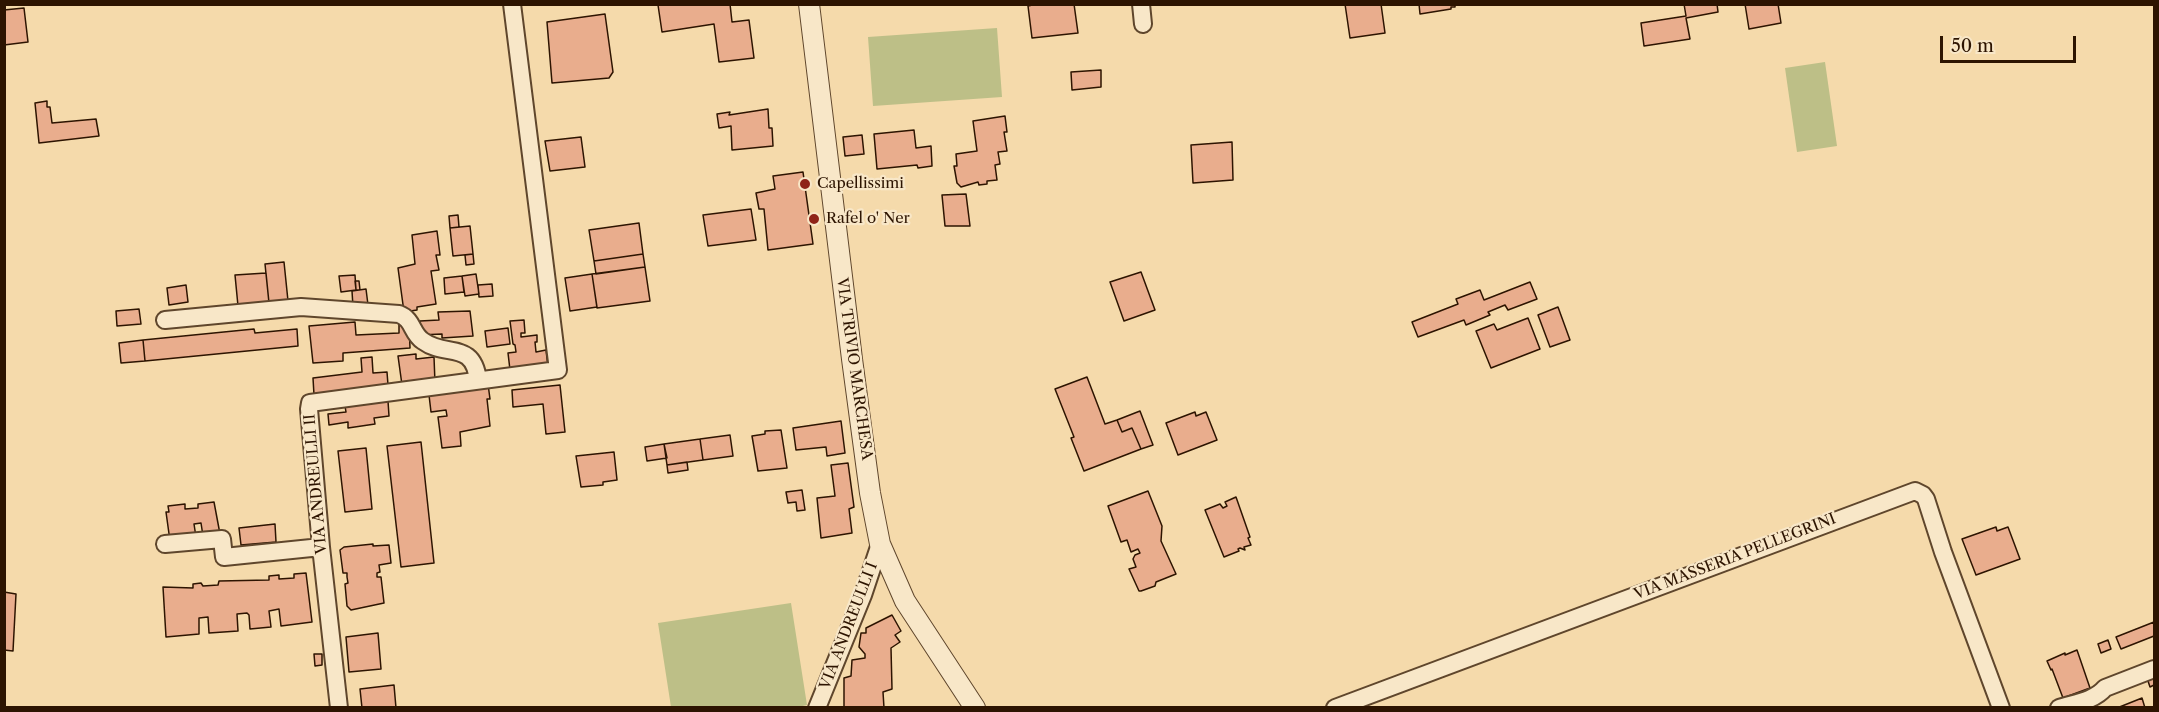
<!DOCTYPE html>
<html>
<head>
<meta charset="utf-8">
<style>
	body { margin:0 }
	#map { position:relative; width:2159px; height:712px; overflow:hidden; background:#f5daab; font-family:"Libre Caslon Text",serif }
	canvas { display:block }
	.frame { position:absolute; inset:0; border:6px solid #2d1401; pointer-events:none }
	.scale { position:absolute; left:1940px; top:36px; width:136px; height:27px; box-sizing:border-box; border:3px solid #2d1401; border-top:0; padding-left:8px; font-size:18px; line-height:21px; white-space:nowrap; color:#2d1401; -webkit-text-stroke:4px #f8e7c8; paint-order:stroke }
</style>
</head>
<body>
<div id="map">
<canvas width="2159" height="712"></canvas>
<div class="frame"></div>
<div class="scale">50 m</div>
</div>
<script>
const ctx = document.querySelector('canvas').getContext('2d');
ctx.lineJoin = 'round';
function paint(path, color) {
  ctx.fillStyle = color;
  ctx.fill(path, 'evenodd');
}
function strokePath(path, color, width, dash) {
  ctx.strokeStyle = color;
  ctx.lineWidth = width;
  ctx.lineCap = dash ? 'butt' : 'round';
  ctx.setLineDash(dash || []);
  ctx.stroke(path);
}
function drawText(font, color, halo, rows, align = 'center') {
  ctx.font = font + ' "Libre Caslon Text",serif';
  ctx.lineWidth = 4.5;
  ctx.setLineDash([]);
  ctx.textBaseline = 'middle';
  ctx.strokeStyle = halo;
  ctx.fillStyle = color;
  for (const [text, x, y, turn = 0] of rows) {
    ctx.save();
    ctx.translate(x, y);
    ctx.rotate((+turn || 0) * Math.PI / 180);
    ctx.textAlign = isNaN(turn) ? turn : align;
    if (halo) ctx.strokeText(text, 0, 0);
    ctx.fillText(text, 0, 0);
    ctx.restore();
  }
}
paint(new Path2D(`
	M997,28L1002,97L873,106L868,37Z
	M1825,62L1837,146L1797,152L1785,68Z
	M791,603L807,705L794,708L671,707L658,623Z`), '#bdbf87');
const building = new Path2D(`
	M665,4H730L732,22L749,20L754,58L719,62L714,24L662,32L658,5Z
	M1037,4H1074L1078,33L1032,38L1028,6Z
	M1345,4H1381L1385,33L1350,38Z
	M1419,4H1455V7H1451V9L1420,14Z
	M1684,4H1717L1718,12L1686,18L1690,39L1644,46L1641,23L1686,16Z
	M1745,4H1778L1781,23L1749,29Z
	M24,8L28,42L4,45V10Z
	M605,14L613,72L609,78L552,83L547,22Z
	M1101,70V87L1072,90L1071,72Z
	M47,101V107H50L52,123L96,119L99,136L39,143L35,103Z
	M768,109L769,128H772L773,146L732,150L731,126L719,128L717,114L730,112L729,115Z
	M1005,116L1007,132H1004L1007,151L998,152L1000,164L995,165L997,180L987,181V184L979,185L978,182L961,187L957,183L954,166H957L956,154L977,151L973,121Z
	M914,130L916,148L931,146L932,166L918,168L917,165L877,169L874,134Z
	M862,135L864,154L845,156L843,137Z
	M581,137L585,167L550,171L545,141Z
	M1232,142L1233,180L1193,183L1191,145Z
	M803,172L813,244L768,250L764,209H759L756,193L775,189L773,176Z
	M966,194L970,226H945L942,195Z
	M751,209L756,240L708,246L703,215Z
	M458,215L459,227L450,228L449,216Z
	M639,223L643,254L594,261L589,230Z
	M470,226L473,254L453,256L450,228Z
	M437,231L440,255H436L439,270L431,271L436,304L417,307V310L404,312L398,268L415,264L412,235Z
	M473,254L474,264L466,265L465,255Z
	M643,254L645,267L596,274L594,261Z
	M284,262L288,301L269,303L265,264Z
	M645,267L650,301L597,308L592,274Z
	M1141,272L1155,310L1124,321L1110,282Z
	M266,273L269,303L238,306L235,275Z
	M476,274L479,294L465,296L462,276Z
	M592,274L597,307L570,311L565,278Z
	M355,275L356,290L341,292L339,276Z
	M462,276L464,292L445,294L444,278Z
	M355,281H359L360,290H356Z
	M1530,282L1537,299L1508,310L1505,305L1488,312L1490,315L1466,325L1464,320L1418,337L1412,322L1458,304L1456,299L1480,290L1484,300Z
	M492,284L493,296L479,297L478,285Z
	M186,285L188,302L169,305L167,288Z
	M366,289L368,305L353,307L352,291Z
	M1558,307L1570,340L1550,347L1538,315Z
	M139,309L141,324L117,326L116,311Z
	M470,311L473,336L442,338V334L420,335V321L439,320L438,312Z
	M1528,318L1540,349L1491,368L1476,331L1494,324L1497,330Z
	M524,320L525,333H521V337L537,335V342H535L536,352L546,350L548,367L510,370L508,353L516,352L515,345L513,344L510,321Z
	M355,322L356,335L399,333V322L409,323L410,348L343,353V361L313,363L309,326Z
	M508,328L510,344L487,347L485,331Z
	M254,329L255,333L297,329L298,346L145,361L143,340Z
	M143,340L145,361L121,363L119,343Z
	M416,354V359L434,357L435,383L402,385L398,356Z
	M372,357L373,373L387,372L388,385L314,395L313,378L362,372L361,358Z
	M1087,377L1105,424L1117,420L1122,432L1132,428L1141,449L1084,471L1071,438L1074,437L1055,389Z
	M488,384L490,399H487L490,426L460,432L461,446L442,448L438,417L447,416L446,410L431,412L429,395L446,393V389Z
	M560,385L565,432L546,434L543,404L513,407L512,390Z
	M388,401L389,416L374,418L375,424L348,428V422L329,425L328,414L346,412L345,406Z
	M1140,411L1153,445L1141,449L1132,428L1122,432L1117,420Z
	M1195,412L1196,416L1206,412L1217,440L1178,455L1166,423Z
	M841,421L845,453L827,456L826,447L796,450L793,428Z
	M781,430L787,468L758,471L752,436L765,434V431Z
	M730,435L733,456L703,460L700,439Z
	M700,439L703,460L667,465L664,444Z
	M421,442L434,563L401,567L387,446Z
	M664,444L667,458L647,461L645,447Z
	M366,448L372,509L345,512L338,451Z
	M614,452L617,480L603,482V485L581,487L576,456Z
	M687,462L688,470L668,473L667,465Z
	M848,463L854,507L849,509L852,533L821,538L817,498L835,496L831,465Z
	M802,490L805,510L797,511L796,502L788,503L786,492Z
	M1148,491L1162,526L1161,541L1176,574L1156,582L1155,586L1141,591H1139L1129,569L1136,567L1133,559L1135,555L1140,553L1138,549L1131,552L1127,540L1121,542L1108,506Z
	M1236,497L1250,537L1248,538L1251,545L1244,547L1245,550L1240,548L1238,549L1239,551L1224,557L1205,510L1220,504L1223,508L1227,506L1225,502Z
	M214,502L220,534L203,536L201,523L194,524L196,537L170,541L166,512H169L168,506L185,504V509L198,508V504Z
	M275,524L276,542L241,545L239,528Z
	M1996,527L1997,531L2008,527L2020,559L1976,575L1962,539Z
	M373,544V546L389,545L391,563L379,565L380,572L377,573V577H381L384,603L351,610L347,606L345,584L348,583L347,577V573H343L340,550L344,547Z
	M306,573L312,622L281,626L279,609L269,611L271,627L250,629L249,615L247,613L237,614L238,631L209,633L208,617L199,618V634L166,637L163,587L193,588V584L201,583L203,586L218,585L219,581L269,580V576L279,575V579L294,578V574Z
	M4,592L16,594L13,651L4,650Z
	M892,615L901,631L895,635L900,642L891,648L892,689L883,692L884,708H844V678L851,676L852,660L865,658V654L859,647L861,633H866V628Z
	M2154,622V636L2121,649L2116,637Z
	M378,633L381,669L349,672L346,637Z
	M2108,640L2111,649L2101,653L2098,644Z
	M2077,650L2090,688L2063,698L2052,669L2051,670L2047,661L2065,653V655Z
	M314,654H322V665L315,666Z
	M2154,675V685L2150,687L2147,678Z
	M394,685L396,708H362L360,689Z
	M2142,698L2145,708H2117Z`);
paint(building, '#e9ad8d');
strokePath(building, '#2d1401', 1.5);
const minor = new Path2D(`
	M1141,4L1143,24
	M165,320L301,307L399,314C414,320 411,333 423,341C446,358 473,340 478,380
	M165,544L222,539L224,557L321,547
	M339,708L321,547L309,409L310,403L558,370L512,4
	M817,708L863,595L880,544
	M1335,708L1915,491L1923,495L1926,499L1943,552L2001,708
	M2059,708C2074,703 2094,701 2105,688L2154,669`);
const tertiary = new Path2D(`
	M809,4L852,359L870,493L880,544L905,601L975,708`);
strokePath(minor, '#5f462c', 20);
strokePath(tertiary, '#5f462c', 22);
strokePath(minor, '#f8e7c8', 16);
strokePath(tertiary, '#f8e7c8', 20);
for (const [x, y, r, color] of [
	[805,184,6,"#8f2418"],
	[814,219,6,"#8f2418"]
]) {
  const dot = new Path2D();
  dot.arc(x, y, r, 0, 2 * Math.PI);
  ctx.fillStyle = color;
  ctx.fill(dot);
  strokePath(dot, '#f8e7c8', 2);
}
drawText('15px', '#2d1401', '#f8e7c8', [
	["Capellissimi",817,184],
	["Rafel o' Ner",826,219]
], 'left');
drawText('15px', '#2d1401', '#f8e7c8', [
	["VIA TRIVIO MARCHESA",854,369,82],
	["VIA ANDREULLI II",316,484,-95],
	["VIA MASSERIA PELLEGRINI",1735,557,-21],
	["VIA ANDREULLI I",849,626,-69]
]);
</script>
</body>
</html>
